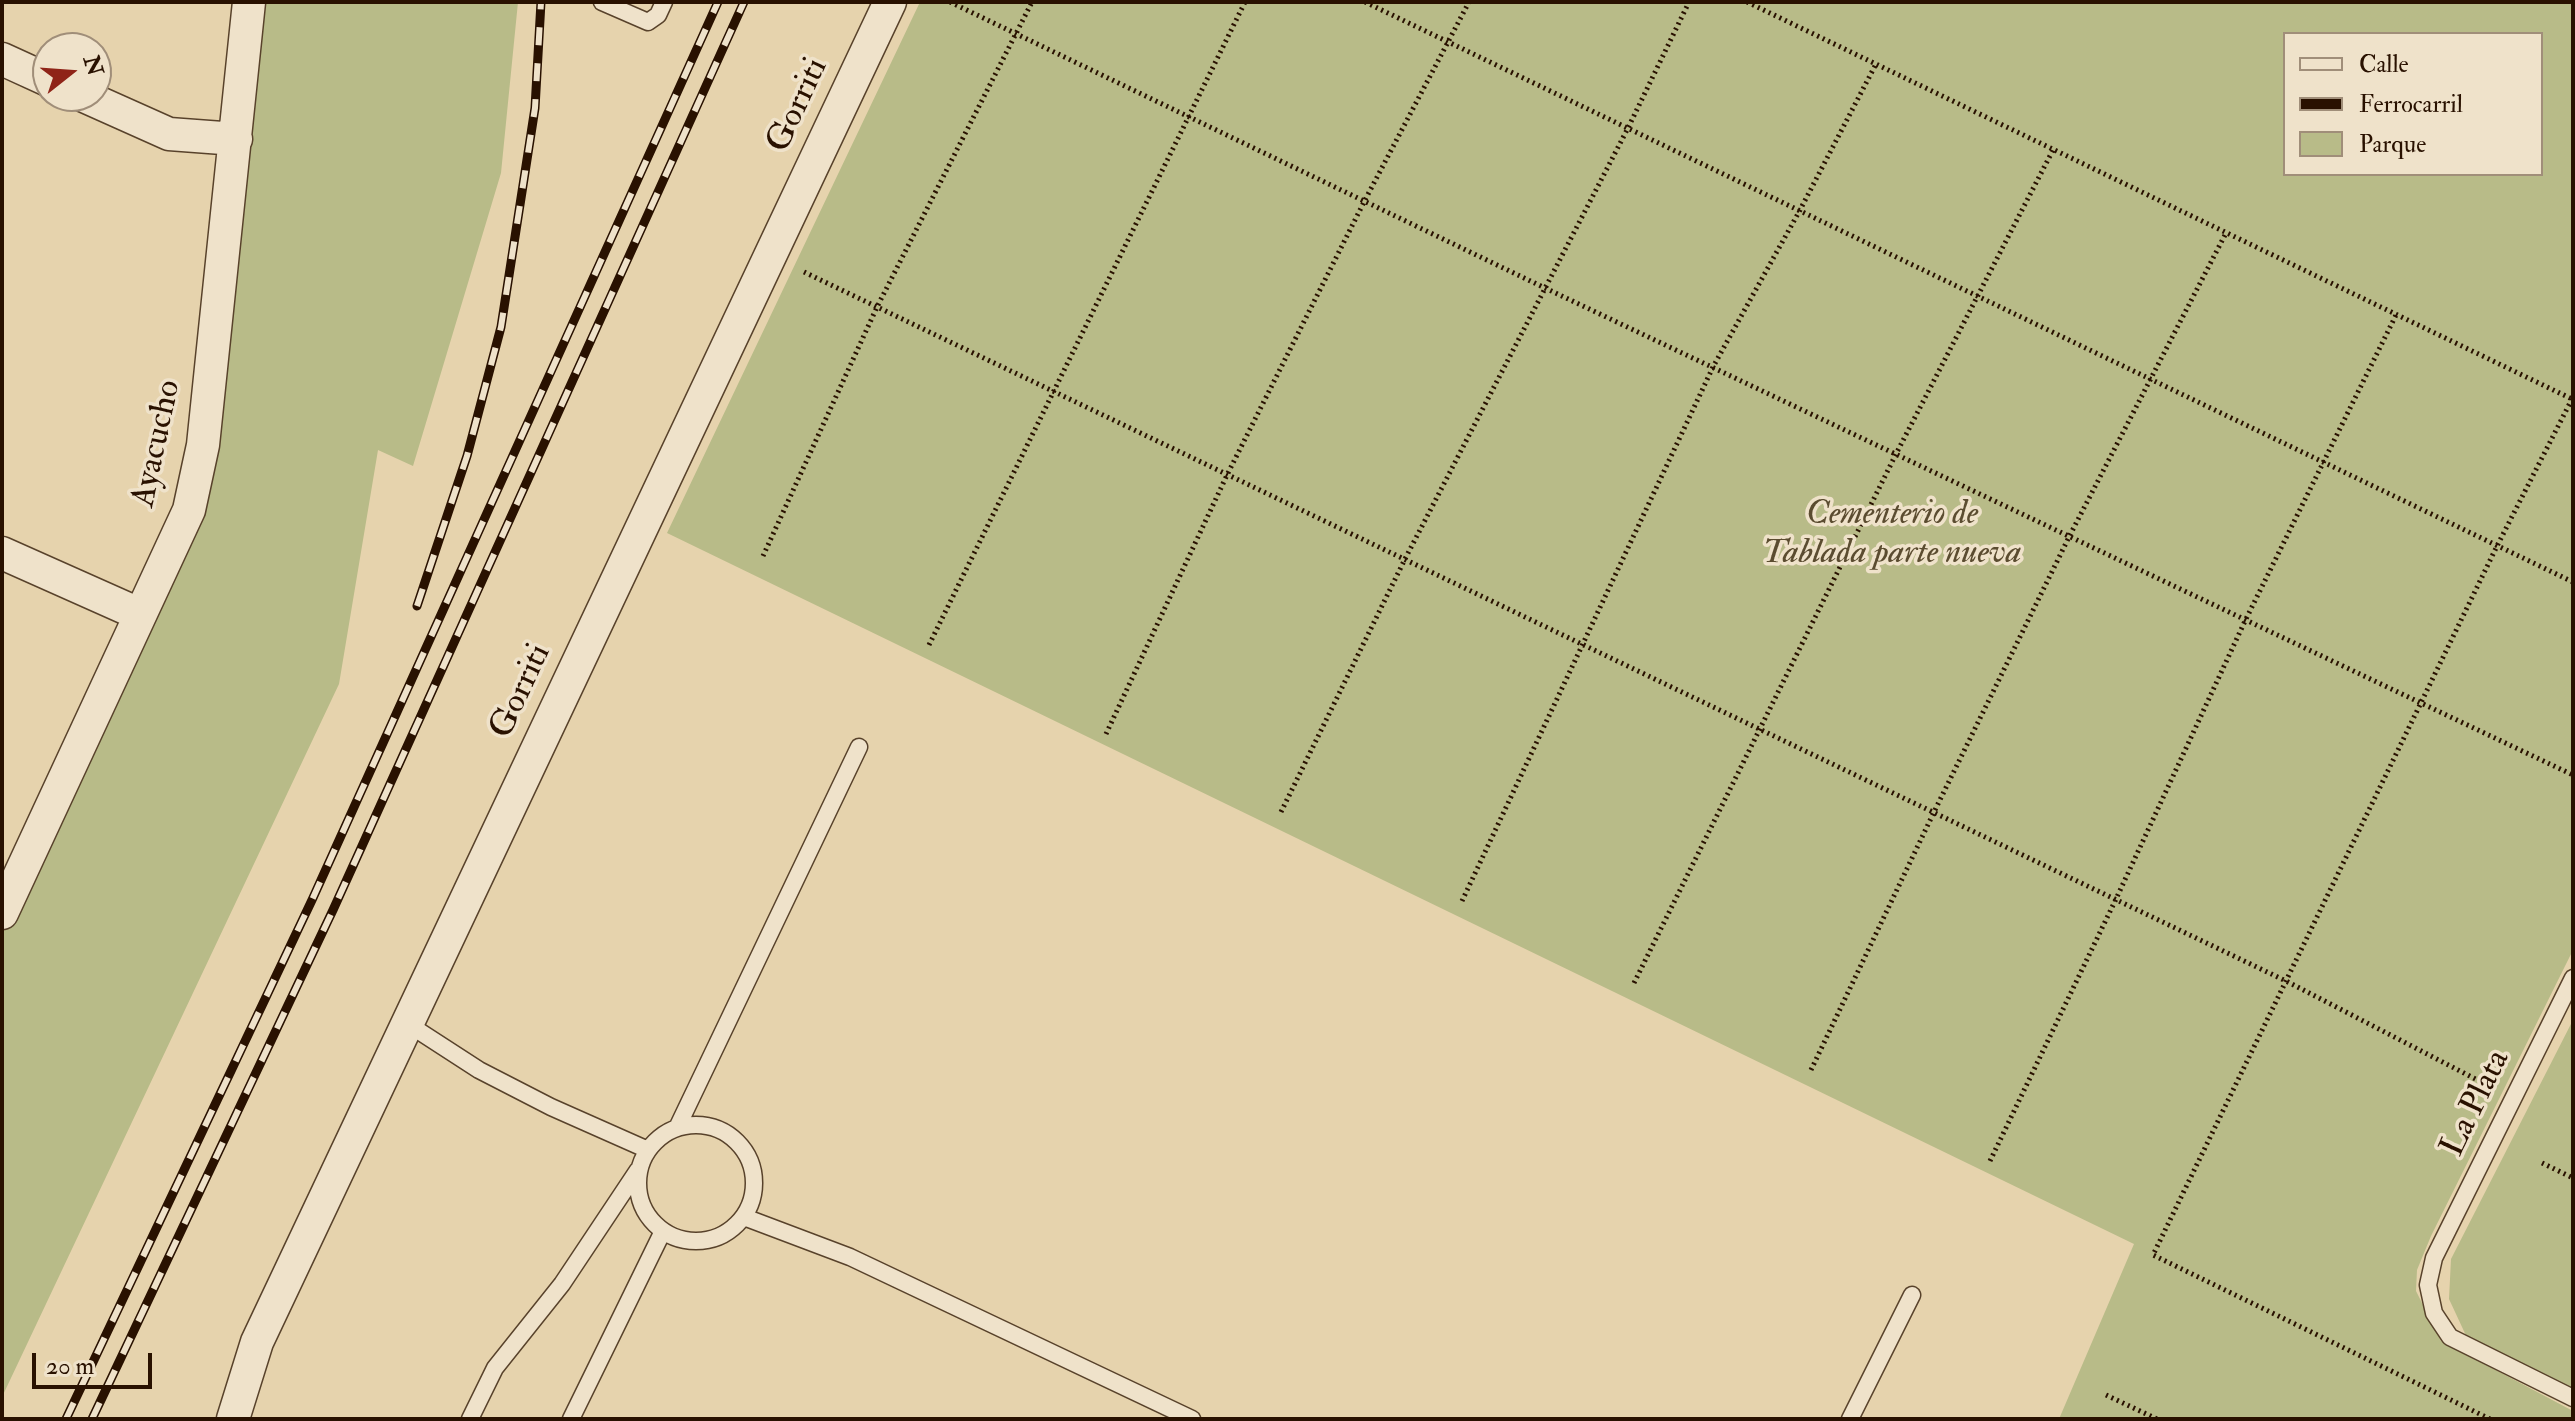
<!DOCTYPE html>
<html>
<head>
<meta charset="utf-8">
<style>
	body { margin:0 }
	#map { position:relative; width:2575px; height:1421px; overflow:hidden; background:#e6d3ad; font-family:"IM FELL Double Pica",serif }
	canvas { display:block }
	.frame { position:absolute; inset:0; border:4px solid #291100; pointer-events:none }
	.legend { position:absolute; left:2283px; top:32px; width:260px; height:144px; box-sizing:border-box; background:#efe2ca; border:2px solid #a08e79; margin:0; padding:10px 14px; list-style:none; font-size:24px; color:#291100 }
	.legend li { display:flex; align-items:center; gap:16px; height:40px }
	.legend b { width:40px; border:2px solid #a08e79 }
	.north { position:absolute; left:32px; top:32px; width:80px; height:80px; box-sizing:border-box; background:#efe2ca; border:2px solid #a08e79; border-radius:50%; rotate:73deg; font-size:22px; font-weight:700; line-height:32px; text-align:center; color:#291100 }
	.north::after { content:''; display:block; margin:auto; width:28px; height:36px; background:#8f2418; clip-path:polygon(50% 0,100% 100%,50% 72%,0 100%) }
	.scale { position:absolute; left:32px; top:1353px; width:120px; height:36px; box-sizing:border-box; border:4px solid #291100; border-top:0; padding-left:10px; font-size:24px; line-height:28px; white-space:nowrap; color:#291100; -webkit-text-stroke:6px #efe2ca; paint-order:stroke }
</style>
</head>
<body>
<div id="map">
<canvas width="2575" height="1421"></canvas>
<div class="frame"></div>
<ul class="legend">
<li><b style="height:10px;background:#efe2ca"></b>Calle</li>
<li><b style="height:10px;background:#291100"></b>Ferrocarril</li>
<li><b style="height:22px;background:#b8bb88"></b>Parque</li>
</ul>
<div class="north">N</div>
<div class="scale">20 m</div>
</div>
<script>
const ctx = document.querySelector('canvas').getContext('2d');
ctx.lineJoin = 'round';
function paint(path, color) {
  ctx.fillStyle = color;
  ctx.fill(path, 'evenodd');
}
function strokePath(path, color, width, dash) {
  ctx.strokeStyle = color;
  ctx.lineWidth = width;
  ctx.lineCap = dash ? 'butt' : 'round';
  ctx.setLineDash(dash || []);
  ctx.stroke(path);
}
function drawText(font, color, halo, rows, align = 'center') {
  ctx.font = font + ' "IM FELL Double Pica",serif';
  ctx.lineWidth = 7;
  ctx.setLineDash([]);
  ctx.textBaseline = 'middle';
  ctx.strokeStyle = halo;
  ctx.fillStyle = color;
  for (const [text, x, y, turn = 0] of rows) {
    ctx.save();
    ctx.translate(x, y);
    ctx.rotate((+turn || 0) * Math.PI / 180);
    ctx.textAlign = isNaN(turn) ? turn : align;
    if (halo) ctx.strokeText(text, 0, 0);
    ctx.fillText(text, 0, 0);
    ctx.restore();
  }
}
paint(new Path2D(`
	M259,2H518L501,173L413,466L378,450L339,684L2,1397V935L195,518Z
	M920,2H2573V950L2431,1236L2417,1270L2416,1291L2441,1341L2573,1411V1419H2059L2134,1244L667,533ZM2285,34H2541V174H2285Z
	M2573,1020V1393L2469,1342L2449,1299L2451,1259Z`), '#b8bb88');
const service = new Path2D(`
	M602,2L648,22L658,15L664,2
	M2573,978L2434,1258L2428,1285L2434,1313L2450,1337L2573,1398
	M408,1024L479,1070L551,1107L648,1150
	M638 1183a58 58 0 1 1 116 0a58 58 0 1 1-116 0Z
	M677,1128L859,747
	M744,1217L850,1257L1192,1419
	M470,1419L495,1368L562,1284L638,1170
	M571,1419L663,1231
	M1850,1419L1912,1295`);
const minor = new Path2D(`
	M2,59L48,80
	M84,96L169,134L236,139
	M2,553L139,614
	M2,913L189,510L203,445L249,2
	M233,1419L257,1342L890,2`);
strokePath(service, '#58422b', 19);
strokePath(minor, '#58422b', 35);
strokePath(new Path2D(`
	M950,2L1545,288L2573,775
	M1365,2L2573,582
	M1747,2L2572,399
	M804,272L2286,981L2491,1087
	M763,556L877,307L1032,2
	M929,645L1245,2
	M1106,734L1227,475L1365,200L1469,2
	M1281,812L1405,559L1628,128L1689,2
	M1462,901L1713,367L1800,210L1876,64
	M1634,983L1896,454L2053,150
	M1811,1070L1934,812L2070,535L2226,233
	M1990,1161L2116,899L2245,621L2396,315
	M2542,1163L2573,1178
	M2106,1395L2157,1419
	M2490,1419L2153,1255L2497,546L2572,399`), '#291100', 5, [2, 4]);
strokePath(service, '#efe2ca', 16);
strokePath(minor, '#efe2ca', 32);
const rail = new Path2D(`
	M417,606L467,456L501,327L535,108L541,2
	M66,1419L312,900L718,2
	M92,1419L333,910L744,2`);
strokePath(rail, '#291100', 9);
strokePath(rail, '#efe2ca', 6, [18]);
drawText('34px', '#291100', '#efe2ca', [
	["Gorriti",799,106,-65],
	["Ayacucho",158,444,-78],
	["Gorriti",522,692,-65],
	["La Plata",2477,1104,-64]
]);
drawText('italic 34px', '#5b4c30', '#efe2ca', [
	["Cementerio de",1892,516],
	["Tablada parte nueva",1892,555]
]);
</script>
</body>
</html>
